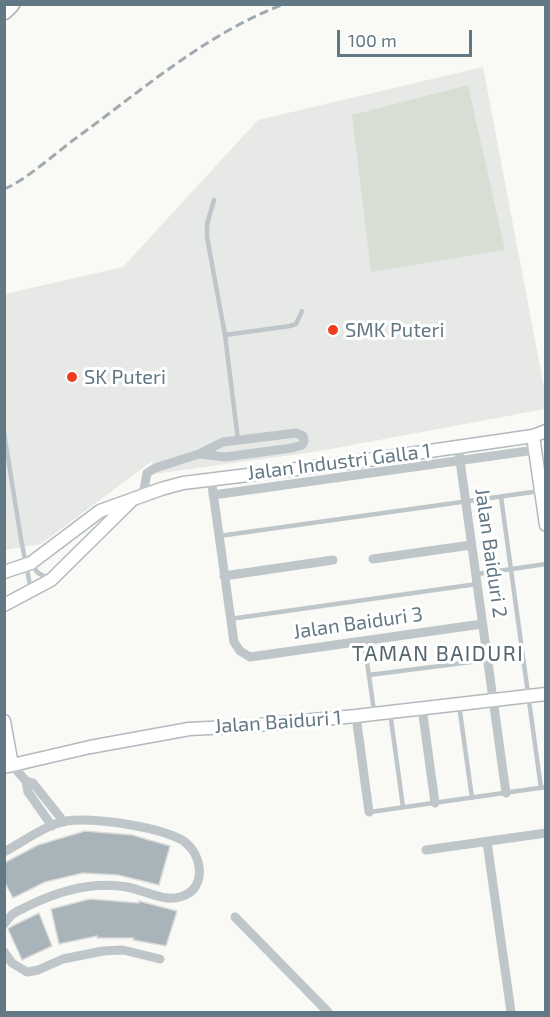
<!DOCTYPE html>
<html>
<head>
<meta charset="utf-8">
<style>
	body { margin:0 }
	#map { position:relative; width:550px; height:1017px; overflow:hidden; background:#f9f9f6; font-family:"Exo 2",sans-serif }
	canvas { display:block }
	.frame { position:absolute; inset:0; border:6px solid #627884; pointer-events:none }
	.scale { position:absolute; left:337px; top:30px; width:135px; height:27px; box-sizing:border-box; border:3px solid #627884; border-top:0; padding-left:8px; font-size:18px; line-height:21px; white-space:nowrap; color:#627884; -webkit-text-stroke:4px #fff; paint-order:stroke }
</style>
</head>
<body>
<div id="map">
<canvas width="550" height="1017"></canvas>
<div class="frame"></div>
<div class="scale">100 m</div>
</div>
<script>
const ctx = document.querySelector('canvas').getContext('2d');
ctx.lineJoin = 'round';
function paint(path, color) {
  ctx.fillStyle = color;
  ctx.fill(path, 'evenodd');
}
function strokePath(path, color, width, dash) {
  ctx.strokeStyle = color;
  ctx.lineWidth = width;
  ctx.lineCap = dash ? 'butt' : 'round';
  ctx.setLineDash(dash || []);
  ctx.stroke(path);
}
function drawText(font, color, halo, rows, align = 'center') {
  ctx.font = font + ' "Exo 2",sans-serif';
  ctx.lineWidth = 6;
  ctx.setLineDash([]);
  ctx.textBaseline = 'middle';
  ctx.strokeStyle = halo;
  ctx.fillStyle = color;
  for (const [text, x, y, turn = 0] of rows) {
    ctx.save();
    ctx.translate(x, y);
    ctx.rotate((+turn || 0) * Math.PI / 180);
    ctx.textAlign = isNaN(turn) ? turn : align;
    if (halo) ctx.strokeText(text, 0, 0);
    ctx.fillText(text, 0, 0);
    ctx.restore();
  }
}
paint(new Path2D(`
	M483,67L545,393V409L320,451L154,474L152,461L41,544L5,550V294L123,267L258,120Z`), '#e7e9e7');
paint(new Path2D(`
	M468,85L505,250L371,272L352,115Z`), '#d9ded5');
const building = new Path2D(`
	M85,831L132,835L170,846L159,885L118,875L83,873L45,882L13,898L4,881V863L38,845Z
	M90,899L139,903V901L177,911L166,946L133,940L134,938H97V936L59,944L51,909Z
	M39,913L52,946L22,960L8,929L12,926Z`);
paint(building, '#a8b4b9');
strokePath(building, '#dbdbd9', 1.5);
const secondary = new Path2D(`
	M533,436L546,525
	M4,572L31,563L100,511L161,489L183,483L354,462L533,436L546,431
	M4,605L51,580L131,501
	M4,721L12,765
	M4,767L90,747L189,729L248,726L356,716L546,694`);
const highway = new Path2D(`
	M4,11L11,4`);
strokePath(secondary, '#b2babe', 15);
strokePath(highway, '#b3b9bc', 20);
strokePath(new Path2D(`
	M214,200L207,224V237L225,335L238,440
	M225,335L290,326L296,324L302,311
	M4,433L21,539L31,590
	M501,497L541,788
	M219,536L540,491
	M31,564L38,573L50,579
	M477,574L546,564
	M230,619L477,584
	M364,641L374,711
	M369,675L487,660
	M459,705L472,798
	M390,712L403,807
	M370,812L546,787`), '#bfc6c9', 4.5);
strokePath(new Path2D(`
	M458,446L506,793
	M211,478L234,642L240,651L250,657L482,624
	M143,495L147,473L155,468L199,454L223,442L296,433L303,436L304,441L302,445L292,448L225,457L199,454
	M213,495L535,450
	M373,559L471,545
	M224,576L333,560
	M422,708L435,803
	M356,716L369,812
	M12,765L26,781L28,792L52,826
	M26,781L33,783L64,822
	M487,842L511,1012
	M426,850L546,833
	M4,852C23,842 45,825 66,821C93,817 152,826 178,838C202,848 210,889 180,897C163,902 144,890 127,887C94,881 59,891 30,905C25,908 18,910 13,914C10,916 7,921 4,924
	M235,917L328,1012
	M4,952L12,963L27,972L38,970L63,959L103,951L123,950L160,959`), '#bfc6c9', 9);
strokePath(secondary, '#fff', 12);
strokePath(highway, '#fff', 16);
strokePath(new Path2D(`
	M4,189C23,182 55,154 72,141C140,92 205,34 284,4`), '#a1aab0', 3, [9, 4.5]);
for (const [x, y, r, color] of [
	[333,330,6,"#ef3c20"],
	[72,377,6,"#ef3c20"]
]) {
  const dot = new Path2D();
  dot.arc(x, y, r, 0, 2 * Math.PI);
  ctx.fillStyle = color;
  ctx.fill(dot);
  strokePath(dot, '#fff', 2);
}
drawText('20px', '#627884', '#fff', [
	["SMK Puteri",345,330],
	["SK Puteri",84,377]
], 'left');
drawText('20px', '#627884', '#fff', [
	["Jalan Industri Galla 1",339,462,-7],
	["Jalan Baiduri 2",491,553,82],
	["Jalan Baiduri 3",358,623,-8],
	["Jalan Baiduri 1",278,722,-4]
]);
ctx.letterSpacing = '1.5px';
drawText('21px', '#54656e', '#fff', [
	["TAMAN BAIDURI",438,654]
]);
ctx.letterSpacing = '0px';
</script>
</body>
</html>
